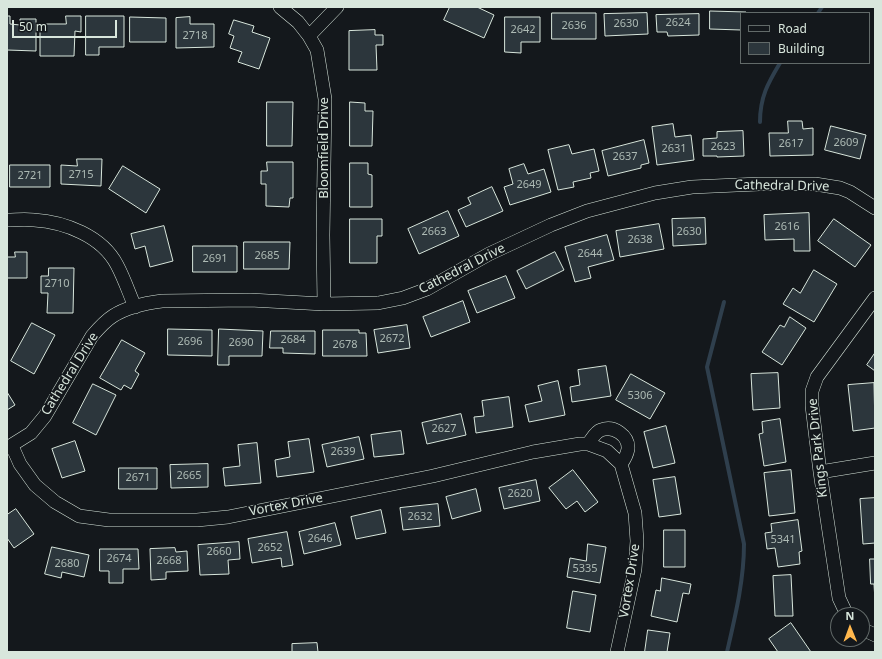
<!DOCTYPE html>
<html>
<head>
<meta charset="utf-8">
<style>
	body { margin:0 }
	#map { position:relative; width:882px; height:659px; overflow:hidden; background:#14181c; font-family:"Noto Sans",sans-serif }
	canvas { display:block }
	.frame { position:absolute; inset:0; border:8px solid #d8e6dc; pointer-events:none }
	.legend { position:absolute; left:740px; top:12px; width:130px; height:52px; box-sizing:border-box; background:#14181c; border:1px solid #626a69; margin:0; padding:5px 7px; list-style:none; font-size:12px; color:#d8e6dc }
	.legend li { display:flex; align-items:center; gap:8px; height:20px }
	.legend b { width:20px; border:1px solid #626a69 }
	.north { position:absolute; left:830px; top:607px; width:40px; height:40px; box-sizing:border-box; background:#14181c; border:1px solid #626a69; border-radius:50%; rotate:359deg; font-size:11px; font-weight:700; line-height:16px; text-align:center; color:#d8e6dc }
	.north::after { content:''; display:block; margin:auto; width:14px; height:18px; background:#ffb74d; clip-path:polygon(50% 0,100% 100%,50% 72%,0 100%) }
	.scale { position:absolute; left:12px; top:20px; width:105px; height:18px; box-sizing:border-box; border:2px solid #d8e6dc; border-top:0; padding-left:5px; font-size:12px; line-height:14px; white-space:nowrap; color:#d8e6dc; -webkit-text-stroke:3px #14181c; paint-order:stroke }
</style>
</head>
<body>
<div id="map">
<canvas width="882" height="659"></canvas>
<div class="frame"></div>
<ul class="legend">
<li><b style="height:5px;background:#14181c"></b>Road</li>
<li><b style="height:11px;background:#2c363c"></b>Building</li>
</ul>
<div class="north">N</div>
<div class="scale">50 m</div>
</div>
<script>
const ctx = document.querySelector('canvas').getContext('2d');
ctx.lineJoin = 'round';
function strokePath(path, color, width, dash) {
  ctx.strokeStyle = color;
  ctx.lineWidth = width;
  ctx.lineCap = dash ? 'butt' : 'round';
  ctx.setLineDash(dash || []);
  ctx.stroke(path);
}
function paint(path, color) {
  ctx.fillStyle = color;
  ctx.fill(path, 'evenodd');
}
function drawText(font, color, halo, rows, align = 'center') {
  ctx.font = font + ' "Noto Sans",sans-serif';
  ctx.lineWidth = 3;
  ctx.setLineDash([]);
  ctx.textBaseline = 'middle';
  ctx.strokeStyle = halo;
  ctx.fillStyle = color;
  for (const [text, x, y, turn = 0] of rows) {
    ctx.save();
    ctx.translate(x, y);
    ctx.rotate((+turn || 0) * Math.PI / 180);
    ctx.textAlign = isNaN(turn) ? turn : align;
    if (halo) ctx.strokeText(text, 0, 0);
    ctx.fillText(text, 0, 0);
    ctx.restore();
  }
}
strokePath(new Path2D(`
	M818,13L822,7
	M760,122C760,97 768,83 780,63
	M724,302L707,367L744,544C744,581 735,617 727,652`), '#2f3f4d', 4);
const building = new Path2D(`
	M450,7H477L494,15L484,38L444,20Z
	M710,11L746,12V13H741V30L710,29Z
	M552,13H596V39H552Z
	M647,13L648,34L605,36L604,14Z
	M699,14V35L668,36L667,32H657L656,15Z
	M7,16H10V24L20,25V19H36V51L7,50Z
	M66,16H81V32L75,31L74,56H40V24H66Z
	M86,16H124V47H99V55H86Z
	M130,17L166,18V42H130Z
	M190,17V24H214V47L176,48V18Z
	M505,17H540V42H521V53L505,52Z
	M234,20L254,26L252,32L270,38L259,69L238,62L242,52L230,48L234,36L229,34Z
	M375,30V35H383V45H376L377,70H349V31Z
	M267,102H293L292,146H267Z
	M350,102L365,103V111H373L372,146H350Z
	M788,121H802L803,129L813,128V155L770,156L769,133H788Z
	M673,124L675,137L691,135L694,160L657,165L652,127Z
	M831,126L866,135L860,159L825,150Z
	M743,131L744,156L717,157V156H703V139L717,138V132Z
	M644,140L649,163L641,165V168L608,176L602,151Z
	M569,145L572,154L594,149L599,171L590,173L591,178L573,182L574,187L558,190L548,150Z
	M77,159H102L101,186L61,184V165L77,166Z
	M267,162H293V198H290L289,207L266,206V184H261V171H267Z
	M350,163H368V174L372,175V207H350Z
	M524,164L528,174L544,169L551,192L510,205L504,187L513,184L509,169Z
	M10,165H50V187H10Z
	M123,166L160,189L146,213L109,189Z
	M492,187L503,211L466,227L458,210L471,204L468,198Z
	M448,211L459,236L419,254L408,229Z
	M809,213L810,251H794V239L765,240L764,215Z
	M705,218L706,244L673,246L672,219Z
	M350,219H382V236H377V263H350Z
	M834,219L871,245L855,267L818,241Z
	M659,224L664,249L620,257L616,231Z
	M164,226L173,261L150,267L145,246L135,249L131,234Z
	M607,235L614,260L588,267L591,278L575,282L565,247Z
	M244,242H290L289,269H244Z
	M193,246H237V272H193Z
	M15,252H27V278H7V257H15Z
	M555,252L564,270L526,289L517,271Z
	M49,268H74L73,313H47L48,293H41V276H48Z
	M814,270L837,284L814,322L783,304L793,288L800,293Z
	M506,276L515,298L477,313L468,291Z
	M463,301L470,322L431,337L423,317Z
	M790,317L806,328L782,365L762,352L780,325L784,327Z
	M32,323L55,335L34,374L11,361Z
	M407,325L410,348L378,353L374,330Z
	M168,329L212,330V356L168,355Z
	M219,329L263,331L262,356H229V365H218Z
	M323,330H359V333H366L367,356H323Z
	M271,331H315V354L283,353V348H270Z
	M122,340L145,353L135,371L139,374L131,389L124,385L121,390L100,378Z
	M875,353V371L867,365Z
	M606,366L611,396L572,402L570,387L580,385L578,370Z
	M778,373L780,408L753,410L751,374Z
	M631,374L665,393L650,419L616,400Z
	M558,381L565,415L529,422L525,405L542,401L538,386Z
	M874,383L875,428L853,431L848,385Z
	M93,384L116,395L96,435L73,423Z
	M7,392L15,405L7,410Z
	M509,397L513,427L476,433L474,417L484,416L482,401Z
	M461,414L466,435L427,444L422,423Z
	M780,419L786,462L764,466L759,434L763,433L762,422Z
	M666,426L675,463L653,468L644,432Z
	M401,431L404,454L374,457L371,435Z
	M359,437L364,459L327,467L322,445Z
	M309,439L314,472L277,477L275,460L290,457L288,442Z
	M75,441L85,471L62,478L52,449Z
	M257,443L261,483L225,486L223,468L240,466L238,445Z
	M208,464V487L171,488L170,465Z
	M119,468H157V489H119Z
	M573,470L598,502L585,512L577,501L566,509L549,488Z
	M791,470L795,513L769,516L764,473Z
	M675,477L681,514L659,517L653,480Z
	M536,480L540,501L504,509L499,488Z
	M476,489L481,511L452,519L446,497Z
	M875,498V543L863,544L860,499Z
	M438,504L440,526L403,530L400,508Z
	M16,509L34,534L14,548L7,538V515Z
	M381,510L386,533L356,539L351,517Z
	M798,520L802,551L799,552L800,564L778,567L775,548L767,549L765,533L772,532L771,524Z
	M335,523L341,545L304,554L299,532Z
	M664,530H685V567H664Z
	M287,532L293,565L282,567L281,558L252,563L248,539Z
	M239,542L240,559L228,560L229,574L200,575L198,545Z
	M588,544L606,547L600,583L567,577L570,558L586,561Z
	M52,547L89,555L84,577L62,572L61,578L45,574Z
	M175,548L176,552L187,551L188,571L166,572V579L151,580L150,549Z
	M100,549H138L139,569H123V583H109V571H100Z
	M870,559H875V601L874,584H871Z
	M791,575L793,616H775L773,576Z
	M662,578L691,584L689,594L683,593L677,622L651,616L656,590L660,591Z
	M573,591L596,595L590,632L567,628Z
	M791,623L811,652H778L769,639Z
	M648,630L670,633L667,652H645Z
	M317,643L318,652H292V644Z`);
paint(building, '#2c363c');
strokePath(building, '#d8e6dc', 1);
const street = new Path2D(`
	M280,7L298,22L309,36L317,50L325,99L323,235L324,304
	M309,36L337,7
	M7,220C16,220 25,219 34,220C65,222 102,236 117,265C124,278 129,293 135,307
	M588,444C592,439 595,432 601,430C614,425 629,436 628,449C627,455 624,460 621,464
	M12,446L20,464L35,485L55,502L79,516L109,520H197L228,517L433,476L533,452L580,444H588L607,451L621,464L635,513L637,541L635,569L617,652
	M7,448L31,433L45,416L92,336C98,329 105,321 113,316C127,307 146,303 162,301L250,300L324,304L378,303L403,298L427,289L489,254L551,225L587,211L655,193L692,187L759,184H815L840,188L850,192L875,208
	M820,472L875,463
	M847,615L839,598L820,472L812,406V391L817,377L875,298
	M862,629L875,635`);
strokePath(street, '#d8e6dc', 14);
strokePath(street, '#14181c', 13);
drawText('11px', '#adbab4', null, [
	["2624",678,23],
	["2630",626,24],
	["2636",574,26],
	["2642",523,30],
	["2718",195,36],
	["2609",846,143],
	["2617",791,144],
	["2623",723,147],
	["2631",674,149],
	["2637",625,157],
	["2715",81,175],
	["2721",30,176],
	["2649",529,185],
	["2616",787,227],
	["2663",434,232],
	["2630",689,232],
	["2638",640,240],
	["2644",590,254],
	["2685",267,256],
	["2691",215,259],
	["2710",57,284],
	["2672",392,339],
	["2684",293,340],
	["2696",190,342],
	["2690",241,343],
	["2678",345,345],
	["5306",640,396],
	["2627",444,429],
	["2639",343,452],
	["2665",189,476],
	["2671",138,478],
	["2620",520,494],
	["2632",420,517],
	["2646",320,539],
	["5341",783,540],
	["2652",270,548],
	["2660",219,552],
	["2674",119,559],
	["2668",169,561],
	["2680",67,564],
	["5335",585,569]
]);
drawText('13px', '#d8e6dc', '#14181c', [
	["Bloomfield Drive",324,148,-90],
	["Cathedral Drive",782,186,1],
	["Cathedral Drive",462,269,-27],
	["Cathedral Drive",70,374,-58],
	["Kings Park Drive",818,448,-96],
	["Vortex Drive",286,505,-11],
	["Vortex Drive",630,581,-81]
]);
</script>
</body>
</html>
